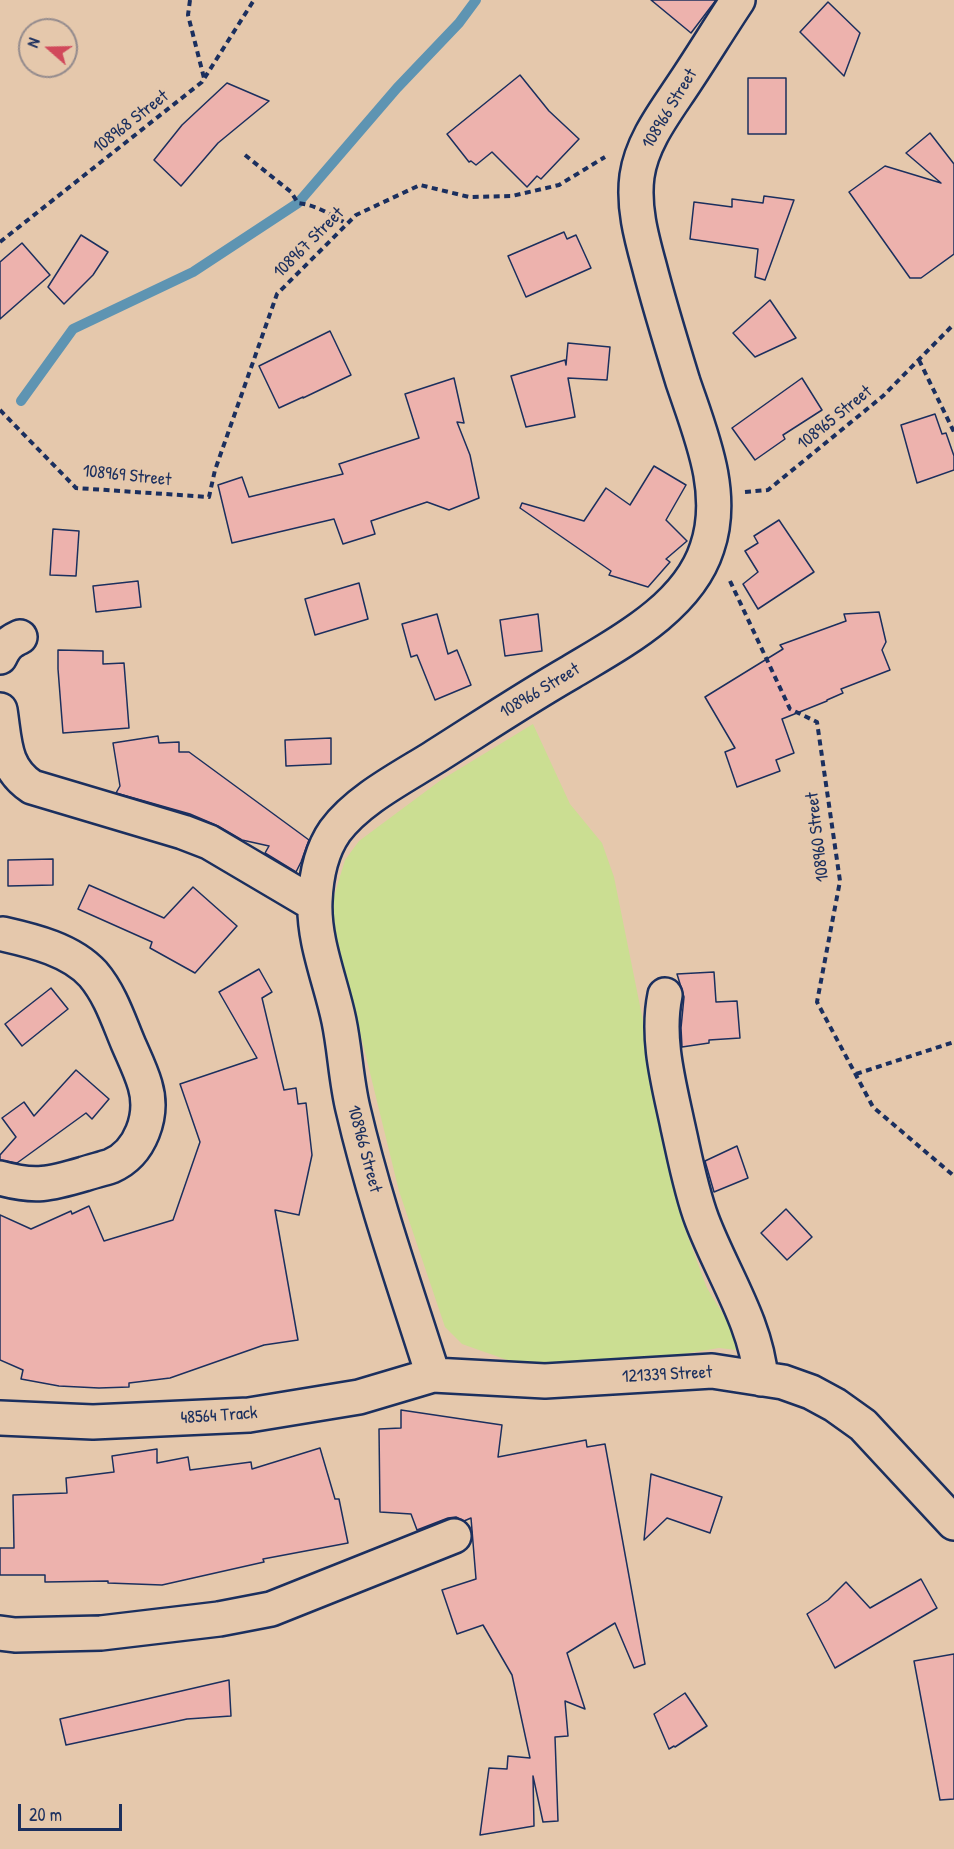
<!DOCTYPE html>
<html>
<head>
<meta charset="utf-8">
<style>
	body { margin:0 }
	#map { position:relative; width:954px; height:1849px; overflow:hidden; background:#e5c8ac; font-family:"Patrick Hand",sans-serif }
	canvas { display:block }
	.north { position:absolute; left:18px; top:18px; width:60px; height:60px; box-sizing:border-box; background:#e5c8ac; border:2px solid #948b8d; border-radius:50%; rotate:290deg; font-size:16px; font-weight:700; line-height:24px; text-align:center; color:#1b2f5e }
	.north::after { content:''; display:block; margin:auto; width:21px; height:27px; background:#d1495b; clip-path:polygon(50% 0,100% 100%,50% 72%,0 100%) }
	.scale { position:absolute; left:18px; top:1804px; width:104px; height:27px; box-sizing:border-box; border:3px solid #1b2f5e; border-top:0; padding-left:8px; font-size:18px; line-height:21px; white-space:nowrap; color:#1b2f5e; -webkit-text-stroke:4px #e5c8ac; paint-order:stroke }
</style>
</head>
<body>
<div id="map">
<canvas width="954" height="1849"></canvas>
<div class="north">N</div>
<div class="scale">20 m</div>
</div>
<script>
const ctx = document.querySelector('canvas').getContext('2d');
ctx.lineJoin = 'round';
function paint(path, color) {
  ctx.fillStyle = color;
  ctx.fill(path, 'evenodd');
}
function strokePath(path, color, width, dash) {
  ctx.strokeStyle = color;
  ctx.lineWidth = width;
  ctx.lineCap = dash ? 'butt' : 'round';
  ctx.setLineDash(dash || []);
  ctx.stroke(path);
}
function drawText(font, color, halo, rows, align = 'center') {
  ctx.font = font + ' "Patrick Hand",sans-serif';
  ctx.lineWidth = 6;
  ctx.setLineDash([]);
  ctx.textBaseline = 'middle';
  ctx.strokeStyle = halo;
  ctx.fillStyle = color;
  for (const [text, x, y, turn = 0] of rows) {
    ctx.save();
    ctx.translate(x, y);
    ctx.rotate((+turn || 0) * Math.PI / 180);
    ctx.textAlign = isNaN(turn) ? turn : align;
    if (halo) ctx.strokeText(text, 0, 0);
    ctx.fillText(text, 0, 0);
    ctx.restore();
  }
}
paint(new Path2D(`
	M533,724L570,804L602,843L614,877L685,1229L707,1288L746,1351L719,1348L618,1365L510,1361L462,1344L445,1327L399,1191L333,922L334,896L345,860L359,841L441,780Z`), '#cbde92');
strokePath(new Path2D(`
	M21,401L73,329L193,272L298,203L397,88L459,23L476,0`), '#5e94b2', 10);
const building = new Path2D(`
	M651,0H716L691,33Z
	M828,2L860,33L844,76L800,32Z
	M520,75L549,111L579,139L541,179L537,176L527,187L492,152L476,165L471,161L469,162L447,134Z
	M748,78H786V134H748Z
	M227,83L269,101L218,143L181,186L154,160L182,125Z
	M930,133L954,164V254L921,278H910L849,192L885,166L941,183L906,153Z
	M764,196L794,200L765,280L755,277L758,249L690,239L694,202L732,207V199L763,203Z
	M564,232L567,239L576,235L591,268L526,297L508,256Z
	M81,235L108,252L93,275L64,304L48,287Z
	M22,243L50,275L0,319V262Z
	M770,300L796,338L755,357L733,333Z
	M330,331L351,375L303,398V397L279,408L259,366Z
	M568,343L610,347L607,380L568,378L575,417L526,427L511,376L565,360L566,365Z
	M454,378L464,423L457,422L470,455L479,498L449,510L427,502L371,521L375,534L343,544L334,519L232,543L218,485L242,477L249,497L343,474L339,464L419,438L405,394Z
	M802,378L822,410L783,435L785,439L755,460L732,428Z
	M935,414L942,434L946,433L954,456V470L917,483L901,425Z
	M654,466L686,485L666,520L687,541L666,559L670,562L648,587L609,575L611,571L520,508L522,503L584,521L606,488L630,505Z
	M779,520L814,572L758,609L743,584L758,572L745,551L758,543L754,536Z
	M53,529L79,531L76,576L50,575Z
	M138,581L141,607L96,612L93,586Z
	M359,583L368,619L315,635L305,599Z
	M879,612L886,642L882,650L890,670L841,689L843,693L827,700V701L782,719L794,753L776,760L780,771L737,787L725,752L735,748L705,697L783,649L780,645L846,621L844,614Z
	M437,614L448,654L457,650L471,685L435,700L417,655L411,657L402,624Z
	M538,614L542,651L505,656L500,620Z
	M58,650L103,651V664L124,663L129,728L63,733L58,669Z
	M158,736L159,743L179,742V752H189L309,840L301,862L296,872L265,853L269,846L242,840L218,826L190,814L116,793L120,786L113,743Z
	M331,738V764L286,766L285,740Z
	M53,859V885L8,886V860Z
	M89,885L164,918L193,887L237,926L195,973L150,948L152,942L78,909Z
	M259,969L272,992L262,998L284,1090L296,1088L298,1104L306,1103L312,1155L299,1215L275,1210L298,1340L264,1345L170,1378L129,1383V1387L99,1388L59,1386L21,1379L23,1370L0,1360V1215L31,1229L71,1211L72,1214L89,1206L104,1241L173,1220L200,1142L180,1084L257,1058L219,992Z
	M714,972L716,1002L737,1001L740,1038L709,1040V1043L682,1047L681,1028L684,997L677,974Z
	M51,988L68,1009L22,1046L5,1024Z
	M76,1070L109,1099L92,1119L86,1113L17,1163L0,1160V1155L16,1137L2,1118L24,1102L34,1116Z
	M737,1146L748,1178L714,1192L705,1161Z
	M786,1209L812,1237L787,1260L761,1233Z
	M401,1410L502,1425L498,1457L586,1440L587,1447L605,1444L645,1664L634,1668L615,1623L567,1653L585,1709L565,1701L568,1736L555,1737L558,1821L543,1822L533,1776L534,1826L480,1835L489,1768L507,1769L508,1756L530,1758L512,1675L483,1625L457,1634L442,1590L476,1579L471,1518L464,1521L456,1517L448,1518L417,1530L411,1514L380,1512L379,1429L401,1428Z
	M320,1448L335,1499H339L348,1543L263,1559L264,1562L162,1585L108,1583V1581L45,1582V1575H0V1548H14L13,1495L67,1493L66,1478L114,1472L112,1456L157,1449V1463L188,1457L190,1470L251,1462L252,1469Z
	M651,1474L722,1497L710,1533L667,1518L644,1540Z
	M921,1579L937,1608L835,1668L807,1614L828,1600L846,1582L870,1608Z
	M954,1654V1799L940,1800L914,1661Z
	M229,1680L231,1716L187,1719L66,1745L60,1719Z
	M685,1693L707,1726L675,1747L674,1746L669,1749L654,1714Z`);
paint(building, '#edb2ad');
strokePath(building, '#1b2f5e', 1.5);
const minor = new Path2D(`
	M0,657C5,646 9,642 20,637
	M0,710C5,741 3,768 32,787L183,832L209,842L314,904
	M665,995C656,1039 669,1084 678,1127C685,1158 691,1191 702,1220C722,1273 756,1322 761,1379
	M0,1178C35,1188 50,1184 84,1174C93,1171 102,1169 111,1166C141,1153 154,1115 145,1085C141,1071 134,1057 128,1043C118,1019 110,994 93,974C71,950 34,941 3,934
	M433,1375C405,1287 374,1199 353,1109C346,1080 345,1050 339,1021C331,982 313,941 315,901C316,877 321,851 335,831C358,800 401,778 433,758C479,729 524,699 571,672C621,642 688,607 707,548C726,493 701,435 683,382C671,343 659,304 649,265C641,236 633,206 637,176C642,141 666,111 685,82C703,55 720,27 738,0
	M0,1418L93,1422L249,1415L359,1397L433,1375L545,1381L712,1371L783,1382L811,1392L835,1405L863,1425L954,1523
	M0,1633L15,1635L101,1633L219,1619L271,1609L454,1536`);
strokePath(minor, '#1b2f5e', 38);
strokePath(new Path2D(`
	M190,0L188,15L204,78
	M245,155L291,192L298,203C316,205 332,215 347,224
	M0,242L202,82L254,0
	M919,360L954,432
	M0,410L76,488L209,497L215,470L277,294L356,215L420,185L469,197L512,196L559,185L605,157
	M745,492L768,490L883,396L954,324
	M730,581L790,709L817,722L840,881L817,1002L873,1107L954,1176
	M856,1074L954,1042`), '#1b2f5e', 4, [6, 4.5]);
strokePath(minor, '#e5c8ac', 33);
drawText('18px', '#1b2f5e', '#e5c8ac', [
	["108966 Street",670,109,-59],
	["108968 Street",131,122,-38],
	["108967 Street",309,243,-45],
	["108965 Street",835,418,-39],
	["108969 Street",127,476,6],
	["108966 Street",540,691,-31],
	["108960 Street",818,837,-97],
	["108966 Street",364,1149,75],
	["121339 Street",667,1375,-3],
	["48564 Track",219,1416,-4]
]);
</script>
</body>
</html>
